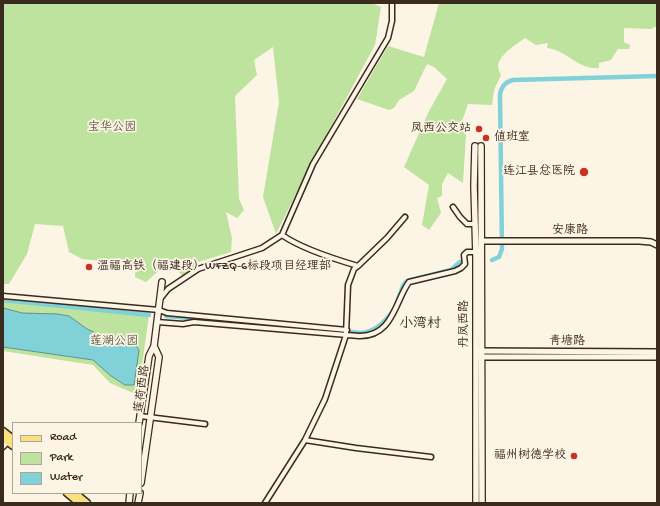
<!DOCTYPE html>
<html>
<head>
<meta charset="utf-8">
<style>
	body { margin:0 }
	#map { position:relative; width:660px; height:506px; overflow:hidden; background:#fcf5e5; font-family:"Gochi Hand",sans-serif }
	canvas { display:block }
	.frame { position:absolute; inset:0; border:4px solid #3b2a1e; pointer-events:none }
	.legend { position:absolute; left:12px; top:422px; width:130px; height:72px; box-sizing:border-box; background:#fcf5e5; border:1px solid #afa495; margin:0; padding:5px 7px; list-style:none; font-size:12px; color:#3b2a1e }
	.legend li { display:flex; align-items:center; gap:8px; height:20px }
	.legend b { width:20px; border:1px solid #afa495 }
</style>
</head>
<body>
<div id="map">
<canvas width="660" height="506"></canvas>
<div class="frame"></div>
<ul class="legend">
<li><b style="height:5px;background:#fbe080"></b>Road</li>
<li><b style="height:11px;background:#bde39e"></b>Park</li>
<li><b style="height:11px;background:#80d2d8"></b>Water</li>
</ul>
</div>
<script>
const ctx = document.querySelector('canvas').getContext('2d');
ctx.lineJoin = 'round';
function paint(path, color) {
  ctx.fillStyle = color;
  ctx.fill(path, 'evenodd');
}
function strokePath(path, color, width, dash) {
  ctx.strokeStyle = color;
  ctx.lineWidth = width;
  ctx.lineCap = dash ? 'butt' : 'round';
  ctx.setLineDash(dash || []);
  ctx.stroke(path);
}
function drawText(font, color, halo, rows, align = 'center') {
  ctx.font = font + ' "Gochi Hand","LXGW WenKai TC",sans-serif';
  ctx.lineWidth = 3.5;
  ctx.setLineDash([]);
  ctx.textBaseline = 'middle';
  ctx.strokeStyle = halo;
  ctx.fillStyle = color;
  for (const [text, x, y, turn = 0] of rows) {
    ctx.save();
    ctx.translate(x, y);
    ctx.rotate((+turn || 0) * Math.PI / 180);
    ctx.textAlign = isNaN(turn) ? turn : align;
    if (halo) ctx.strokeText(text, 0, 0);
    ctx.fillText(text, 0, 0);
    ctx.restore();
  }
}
paint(new Path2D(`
	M3,3H372L381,7L375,45L314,158L276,234L263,197L279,102L273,47L254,60L257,75L235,96L239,199L244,210L237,218L226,212L232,238L231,252L198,262L190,272L183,276L173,267L164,266L146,282L135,277L136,264L82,259L69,252L63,226L35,224L27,254L9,284H5L3,287Z
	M439,3H657V26L651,29L624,28V42L630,45L629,49H618L611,60L599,63V68C578,70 567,50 547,48L548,43L536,45L525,38C518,43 504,52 500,60C496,65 499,71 501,75L494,90L492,105L468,104L460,127L466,135L463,183L448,173L442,184V196L437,198L441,213L429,230L422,225L429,185L404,167L429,111L447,79L434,67L427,64L414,91L399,100L394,108L389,110L357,99L388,46L424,57Z
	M3,299L149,315L138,395L110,383L93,365L3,351Z`), '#bde39e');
const water = new Path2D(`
	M3,308L22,313L57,314L69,316L87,329L107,338L126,339L135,344L139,350L134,385H125L111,376L93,360L3,347Z`);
paint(water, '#80d2d8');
strokePath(water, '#648f8e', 1);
strokePath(new Path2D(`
	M492,260L499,257L502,249L500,94C502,86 505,82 513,80L657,76
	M3,300L149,315
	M397,302L403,286L407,281L451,270L460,262
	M166,316L361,333C375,332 385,322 393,311`), '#80d2d8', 4.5);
const minor = new Path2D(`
	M453,207L460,217L467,224H474
	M282,235C302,249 334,259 358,266L387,238L405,217
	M3,296L159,310L167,313L347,330
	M160,299L168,289L198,269L262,248L282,235L313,164L388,38L392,21V3
	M157,322L183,324L194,322L359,336C393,337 395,301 409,282L455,271L461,268L465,264L464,255L467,252H476
	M140,416L205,424
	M305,440L356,448L431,457
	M3,447L8,442
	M265,503L305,440L325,399L346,335L348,285L354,269L358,266`);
const tertiary = new Path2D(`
	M481,241H639L651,242L657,245
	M478,351L657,352
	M478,357H657`);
const secondary = new Path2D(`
	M475,146L474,186L476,257V503
	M481,146L482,503
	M139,423L149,356L154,346L162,282
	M141,483L159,357L154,346
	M129,503L130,493
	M138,503L140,493`);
const primary = new Path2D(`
	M3,431L13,439
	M3,438L13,446
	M67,493L79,503
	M75,493L87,503`);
strokePath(minor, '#3b2a1e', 7);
strokePath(tertiary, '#3b2a1e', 8);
strokePath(secondary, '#3b2a1e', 8);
strokePath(primary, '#3b2a1e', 9);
strokePath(minor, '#fcf5e5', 4);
strokePath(tertiary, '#fcf5e5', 5);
strokePath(secondary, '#fcf5e5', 5.5);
strokePath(primary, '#fbe080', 6);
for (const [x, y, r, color] of [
	[479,129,4,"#c8321e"],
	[486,138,4,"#c8321e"],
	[584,172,5,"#c8321e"],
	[89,267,4,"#c8321e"],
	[574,456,4,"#c8321e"]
]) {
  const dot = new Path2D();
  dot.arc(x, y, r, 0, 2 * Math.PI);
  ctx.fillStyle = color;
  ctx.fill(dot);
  strokePath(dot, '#fcf5e5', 1.5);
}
drawText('12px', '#5c583e', '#fcf5e5', [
	["宝华公园",112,128],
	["莲湖公园",114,342]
]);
drawText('12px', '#3b2a1e', '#fcf5e5', [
	["凤西公交站",471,129],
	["值班室",494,138,"left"],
	["连江县总医院",575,172],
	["温福高铁（福建段）WFZQ-6标段项目经理部",97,267,"left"],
	["福州树德学校",566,456]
], 'right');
drawText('12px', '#3b2a1e', '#fcf5e5', [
	["安康路",570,231],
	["丹凤西路",465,324,-90],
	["青塘路",567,342],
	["莲荷西路",143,389,-82]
]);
drawText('14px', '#3b2a1e', '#fcf5e5', [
	["小湾村",420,325]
]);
</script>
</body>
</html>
